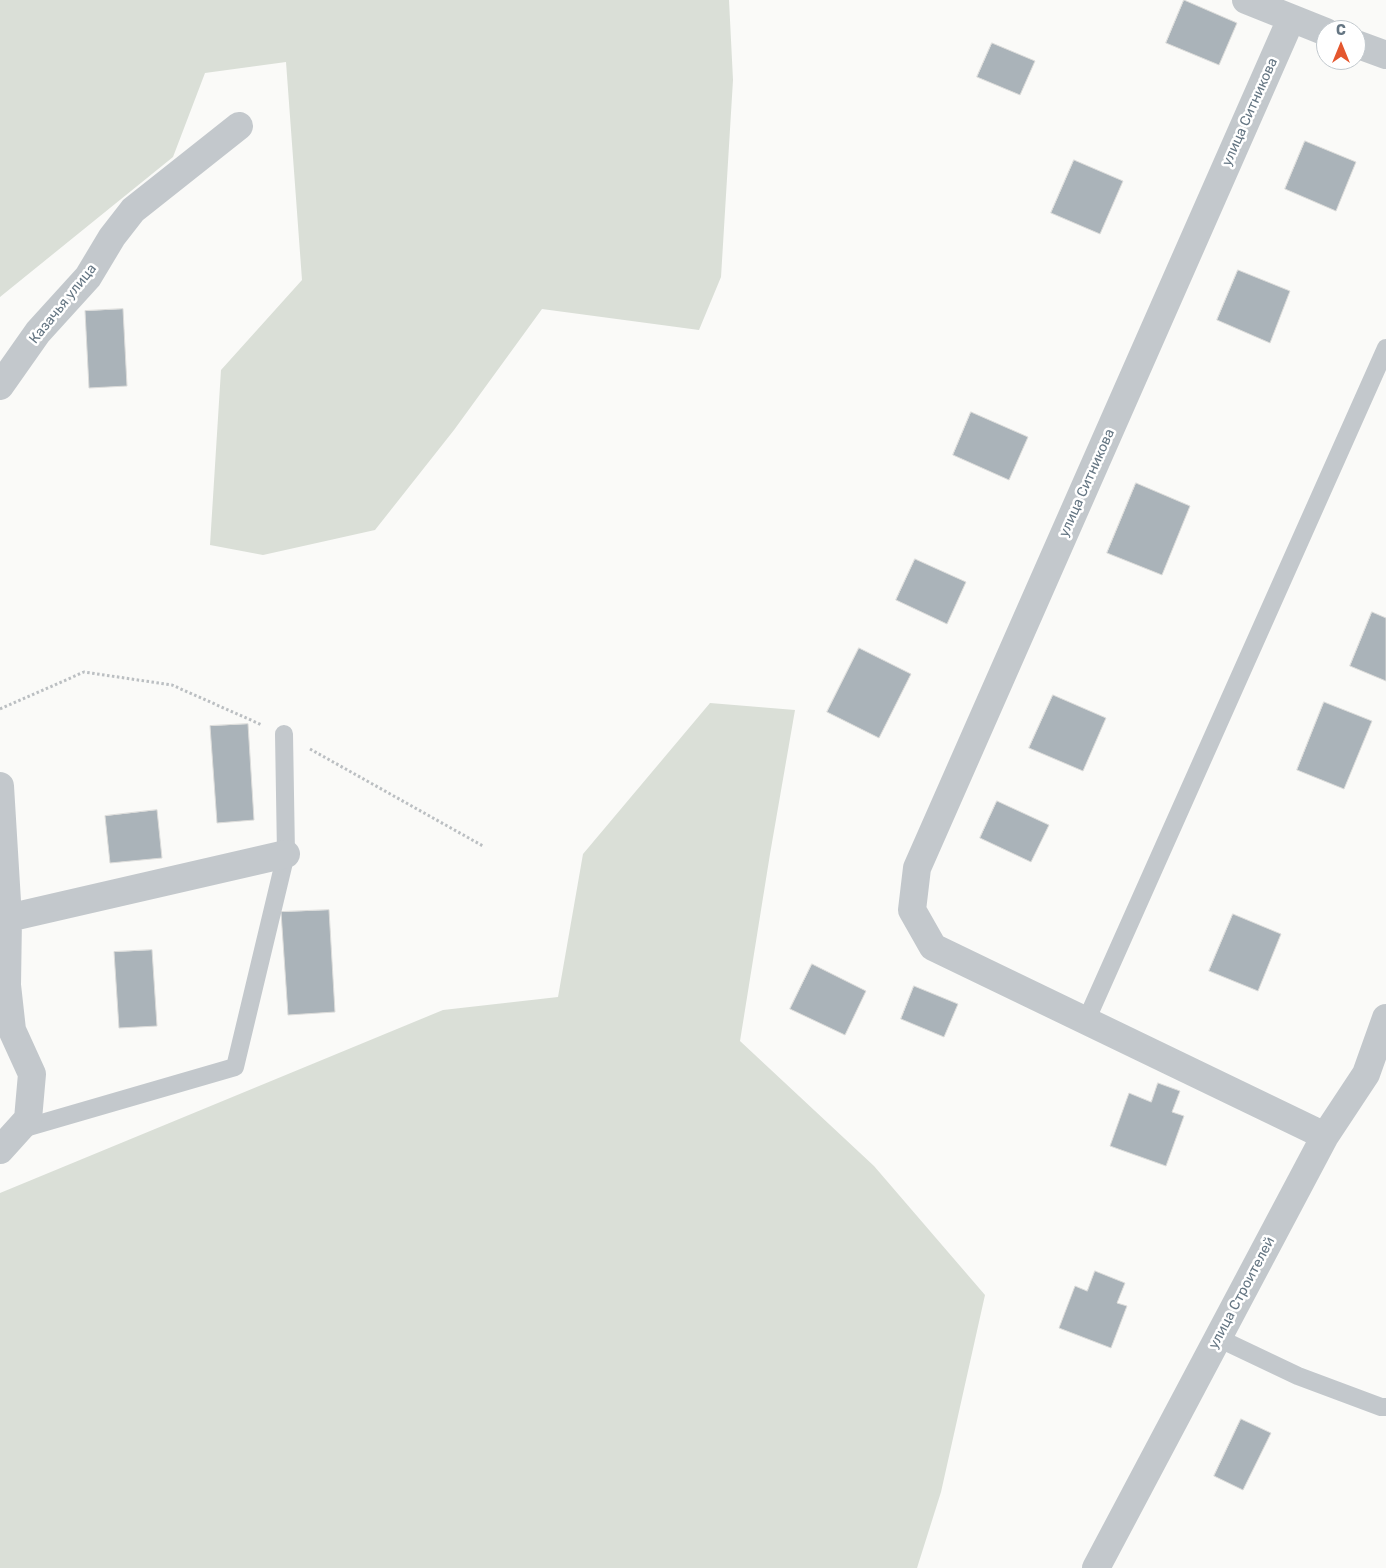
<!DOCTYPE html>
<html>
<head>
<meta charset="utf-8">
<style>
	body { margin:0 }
	#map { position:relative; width:1386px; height:1568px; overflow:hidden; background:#fafaf8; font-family:Rubik,sans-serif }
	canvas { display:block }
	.north { position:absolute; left:1316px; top:20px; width:50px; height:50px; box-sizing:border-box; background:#fff; border:1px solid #c1c8cd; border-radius:50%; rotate:0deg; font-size:14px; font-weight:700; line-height:20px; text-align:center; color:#657683 }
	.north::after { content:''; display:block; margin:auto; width:18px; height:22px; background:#e4572e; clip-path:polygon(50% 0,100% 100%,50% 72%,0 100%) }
</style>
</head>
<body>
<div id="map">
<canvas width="1386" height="1568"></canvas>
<div class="north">С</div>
</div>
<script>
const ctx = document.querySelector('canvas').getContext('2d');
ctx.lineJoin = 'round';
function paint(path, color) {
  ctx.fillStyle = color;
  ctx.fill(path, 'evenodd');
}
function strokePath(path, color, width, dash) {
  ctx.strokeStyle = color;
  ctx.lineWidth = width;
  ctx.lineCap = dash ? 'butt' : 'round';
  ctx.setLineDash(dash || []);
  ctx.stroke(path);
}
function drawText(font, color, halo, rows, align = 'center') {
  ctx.font = font + ' Rubik,sans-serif';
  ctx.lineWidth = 5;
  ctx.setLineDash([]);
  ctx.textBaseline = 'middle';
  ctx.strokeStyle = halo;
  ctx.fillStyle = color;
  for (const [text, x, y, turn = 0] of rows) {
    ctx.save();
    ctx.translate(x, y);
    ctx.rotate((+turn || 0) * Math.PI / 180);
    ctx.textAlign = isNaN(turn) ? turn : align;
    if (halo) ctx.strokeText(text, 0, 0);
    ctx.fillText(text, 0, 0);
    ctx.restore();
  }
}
paint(new Path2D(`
	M0,0H729L733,80L721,277L699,330L542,309L454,430L375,530L263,555L210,545L221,370L302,280L286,62L205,73L173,157L0,297Z
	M710,703L795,710L770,854L740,1041L874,1166L985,1295L941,1492L917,1568H0V1193L443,1010L558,997L583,854Z`), '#dadfd7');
const building = new Path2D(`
	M1184,0L1237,23L1219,65L1166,43Z
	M992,43L1035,61L1020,95L977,77Z
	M1305,141L1356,162L1336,211L1285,189Z
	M1074,160L1123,181L1100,234L1051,213Z
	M1238,270L1290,291L1270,343L1217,320Z
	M123,309L127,386L89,388L85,311Z
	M971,412L1028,437L1009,480L953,455Z
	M1136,483L1190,506L1162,575L1107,553Z
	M915,559L966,582L947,624L896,600Z
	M1372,612L1386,618V681L1350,666Z
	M859,648L911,674L879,738L827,712Z
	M1053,695L1106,718L1083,771L1029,748Z
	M1324,702L1372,721L1344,789L1297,770Z
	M248,724L254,820L217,823L210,726Z
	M997,801L1049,825L1031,862L980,838Z
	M157,810L162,858L110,863L105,816Z
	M329,910L335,1012L288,1015L281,912Z
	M1233,914L1281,934L1258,991L1209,971Z
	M152,950L157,1026L119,1028L114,952Z
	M812,964L866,991L845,1035L790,1009Z
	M914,986L958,1004L944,1037L901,1019Z
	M1158,1083L1180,1091L1172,1112L1184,1116L1166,1166L1110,1146L1129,1093L1151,1102Z
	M1095,1271L1125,1283L1117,1303L1127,1306L1111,1348L1059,1328L1075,1286L1087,1291Z
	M1241,1419L1271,1433L1243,1490L1214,1476Z`);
paint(building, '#aab3b9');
strokePath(building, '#dcdcda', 1);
strokePath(new Path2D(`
	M0,709L84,672L172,685L262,725
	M310,749L483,846`), '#bbbfc2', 3, [2.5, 2.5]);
strokePath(new Path2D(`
	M1086,1021L1386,348
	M18,1130L235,1067L286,854L284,734
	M1218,1338L1298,1376L1381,1407H1386`), '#c3c8cc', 18);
strokePath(new Path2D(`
	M1246,0L1326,32
	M1291,19L917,868L912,910L933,947L1325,1136
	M1356,44L1386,55
	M0,386L38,332L88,277L112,237L133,210L239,126
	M0,786L8,918L7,985L12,1030L32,1074L28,1119L0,1150
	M8,918L286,854
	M1096,1568L1325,1136L1366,1074L1386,1018`), '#c3c8cc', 28);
drawText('14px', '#657683', '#fff', [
	["улица Ситникова",1250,112,-66],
	["Казачья улица",63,304,-51],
	["улица Ситникова",1087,483,-66],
	["улица Строителей",1242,1293,-62]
]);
</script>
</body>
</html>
